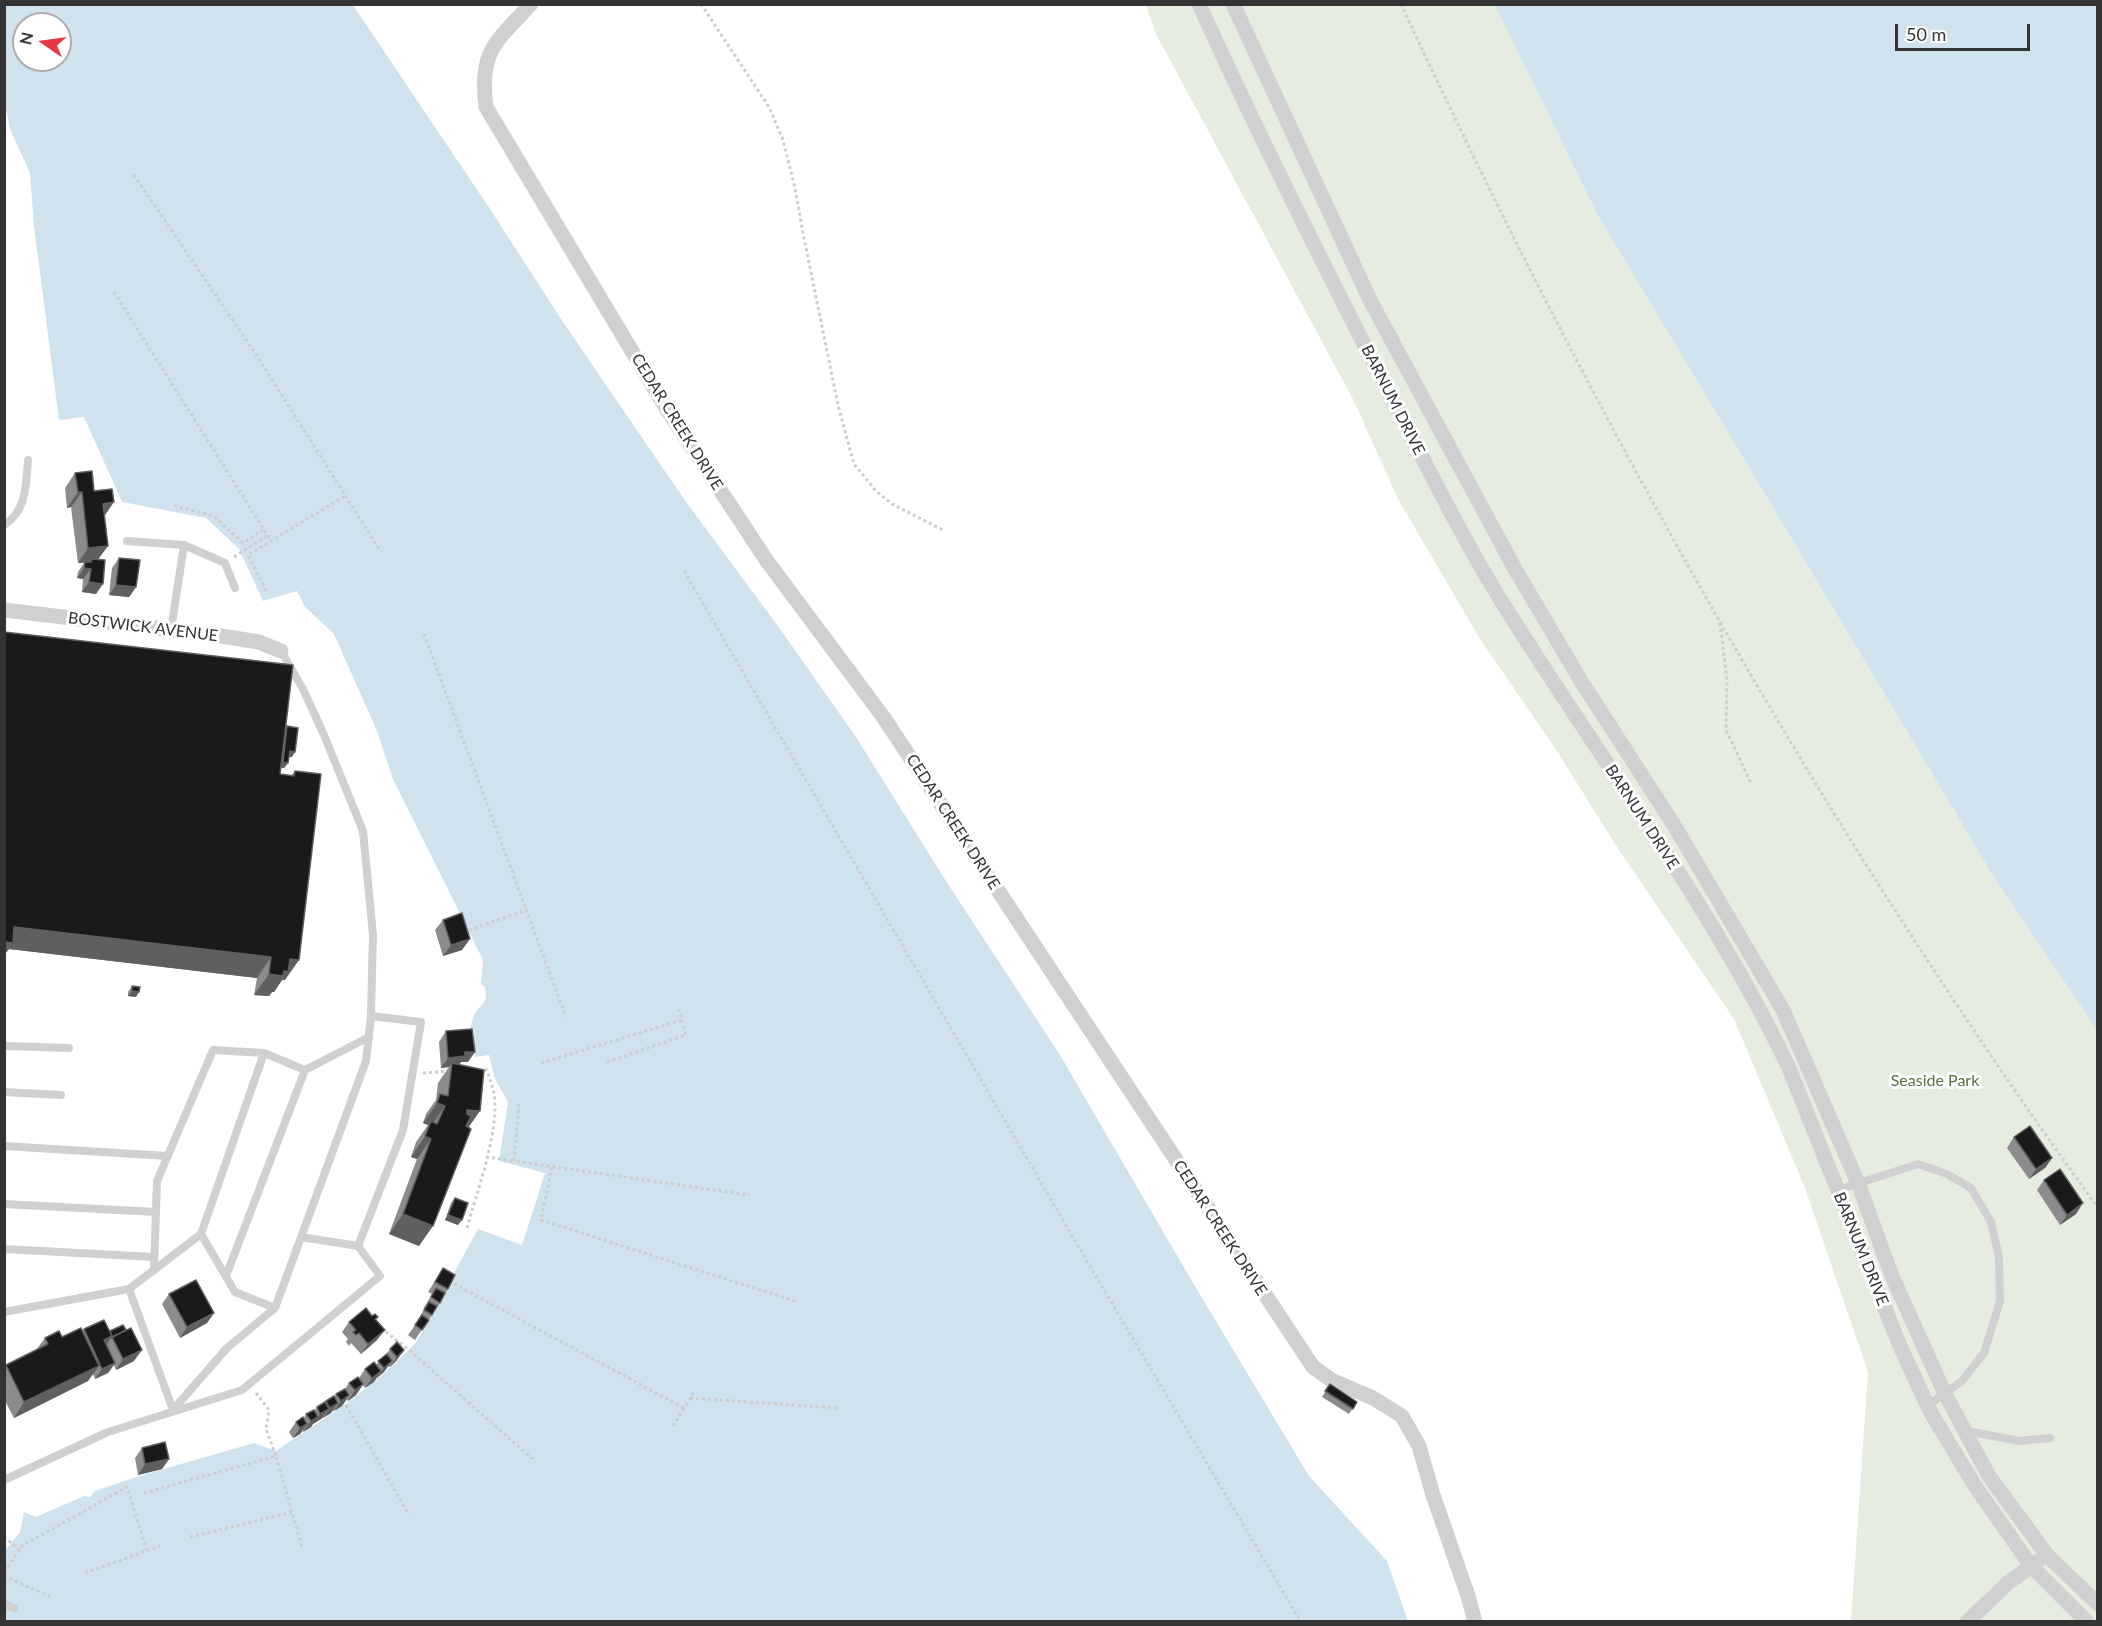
<!DOCTYPE html>
<html>
<head>
<meta charset="utf-8">
<style>
	body { margin:0 }
	#map { position:relative; width:2102px; height:1626px; overflow:hidden; background:#fff; font-family:Lato,sans-serif }
	canvas { display:block }
	.frame { position:absolute; inset:0; border:6px solid #333; pointer-events:none }
	.north { position:absolute; left:12px; top:12px; width:60px; height:60px; box-sizing:border-box; background:#fff; border:2px solid #adadad; border-radius:50%; rotate:283deg; font-size:16px; font-weight:700; line-height:24px; text-align:center; color:#333 }
	.north::after { content:''; display:block; margin:auto; width:21px; height:27px; background:#e63946; clip-path:polygon(50% 0,100% 100%,50% 72%,0 100%) }
	.scale { position:absolute; left:1895px; top:24px; width:135px; height:27px; box-sizing:border-box; border:3px solid #333; border-top:0; padding-left:8px; font-size:18px; line-height:21px; white-space:nowrap; color:#333; -webkit-text-stroke:4px #fff; paint-order:stroke }
</style>
</head>
<body>
<div id="map">
<canvas width="2102" height="1626"></canvas>
<div class="frame"></div>
<div class="north">N</div>
<div class="scale">50 m</div>
</div>
<script>
const ctx = document.querySelector('canvas').getContext('2d');
ctx.lineJoin = 'round';
function paint(path, color) {
  ctx.fillStyle = color;
  ctx.fill(path, 'evenodd');
}
function strokePath(path, color, width, dash) {
  ctx.strokeStyle = color;
  ctx.lineWidth = width;
  ctx.lineCap = dash ? 'butt' : 'round';
  ctx.setLineDash(dash || []);
  ctx.stroke(path);
}
function drawText(font, color, halo, rows, align = 'center') {
  ctx.font = font + ' Lato,sans-serif';
  ctx.lineWidth = 6;
  ctx.setLineDash([]);
  ctx.textBaseline = 'middle';
  ctx.strokeStyle = halo;
  ctx.fillStyle = color;
  for (const [text, x, y, turn = 0] of rows) {
    ctx.save();
    ctx.translate(x, y);
    ctx.rotate((+turn || 0) * Math.PI / 180);
    ctx.textAlign = isNaN(turn) ? turn : align;
    if (halo) ctx.strokeText(text, 0, 0);
    ctx.fillText(text, 0, 0);
    ctx.restore();
  }
}
paint(new Path2D(`
	M1146,5H1495L1596,212L1995,879L2097,1030V1621H1851L1868,1372L1805,1188L1734,1019L1615,844L1557,751L1480,639L1398,499L1354,401L1156,34Z`), '#e6ecdf');
paint(new Path2D(`
	M5,5H353L492,212L563,322L684,499L780,629L856,737L944,878L1060,1055L1196,1288L1309,1476L1387,1561L1408,1621H5L4,1552L20,1532L24,1512L36,1517L84,1496L90,1497L95,1491L136,1477L254,1443L276,1451C325,1418 378,1385 417,1341L478,1229L522,1245L545,1173L499,1161L508,1102L495,1079L489,1055L475,1057C471,1044 468,1031 473,1018C478,1003 489,1007 485,987L481,984L483,960L393,779L377,731L334,634L305,607L297,591L263,601L239,549L206,518L122,502L84,417L59,420L34,226L30,173L10,129L5,104ZM24,24H60V60H24Z
	M1495,5H2097V1030L1995,879L1596,212Z`), '#cfe2ee');
strokePath(new Path2D(`
	M701,4L769,107L783,140L795,188L803,233L838,405L854,464L876,491L892,504L943,530
	M1401,4C1596,424 1826,833 2098,1208
	M134,175L259,359L381,552
	M114,292L271,541
	M174,506L214,516L243,543L264,529
	M234,557L268,535
	M684,571L1075,1241L1301,1622
	M266,591L248,555L345,496
	M1720,623L1727,680L1726,730L1751,783
	M424,634L566,1017
	M463,932L527,910
	M607,1062L686,1035L679,1009
	M541,1063L682,1020
	M423,1073L450,1071
	M519,1104L514,1161L749,1195
	M486,1157L514,1161
	M552,1167L541,1220L798,1302
	M467,1228C477,1192 495,1143 495,1106C495,1093 491,1082 487,1070H480
	M449,1281L684,1408
	M381,1328L409,1350L536,1462
	M256,1393L269,1410L266,1429L276,1456
	M690,1398L839,1408
	M343,1400L409,1515
	M673,1426L694,1392
	M144,1493L276,1456L302,1547
	M4,1537L20,1550
	M190,1537L292,1512
	M4,1572L22,1546L127,1487L147,1551
	M85,1573L160,1546
	M4,1576L53,1598`), '#cdcdcd', 3, [3, 3]);
strokePath(new Path2D(`
	M4,525C27,511 26,484 28,460
	M127,541L184,545L225,563L235,588
	M171,630L184,545
	M4,1046L69,1048
	M305,1070L369,1037
	M4,1092L61,1095
	M4,1146L168,1156
	M1838,1190L1918,1164L1947,1174L1971,1188L1991,1222L1999,1257L2000,1301L1984,1353L1961,1382L1928,1405
	M4,1204L156,1212
	M201,1234L264,1053
	M301,1237L358,1246
	M4,1249L154,1257
	M154,1270L157,1181L213,1050L264,1053L305,1070L226,1276
	M4,1312L129,1289
	M173,1410L129,1289L201,1234L235,1292L275,1308
	M172,1411L227,1348L275,1308L366,1061L371,1016
	M1966,1431L2020,1441L2050,1438
	M4,1480L108,1432L242,1390L380,1276L358,1246L403,1130L421,1022L371,1016L373,935L363,831L324,735L303,689L281,651
	M4,1604L14,1608`), '#d0d0d0', 8);
strokePath(new Path2D(`
	M531,4C495,43 479,51 486,107L666,408L767,561L884,718L1313,1367L1333,1381L1373,1398L1402,1416L1419,1446L1433,1495L1468,1596L1475,1622
	M1199,4C1259,137 1324,266 1390,395C1428,467 1463,541 1507,610C1602,762 1712,906 1789,1068L1900,1346L1931,1413L1975,1486L2031,1566L2087,1622
	M1233,4L1370,300L1515,569L1581,681L1674,825L1783,1010L1858,1183L1892,1276L1945,1394L1989,1476L2047,1555L2098,1604
	M4,610L215,635L259,642L281,651
	M1967,1622L2008,1583L2038,1561`), '#d0d0d0', 15);
paint(new Path2D(`
	M75,473L94,491L104,515L98,560L96,594L82,592L83,579L77,578L78,572L84,563H78L71,507L67,508L65,488Z
	M119,558L136,587L129,597L109,595L112,568Z
	M4,632L286,728L287,726L292,757H289L288,763L284,768H281L280,774L291,776L295,771L285,980H282L274,992H272L269,996L254,995L257,978L9,949L4,955Z
	M443,920L462,950L443,956L435,930Z
	M132,986L136,997L128,996V992Z
	M446,1031L468,1062H461L459,1065L468,1128L419,1246L389,1234L417,1159L411,1157L416,1142L428,1125L423,1123L426,1114L436,1100L438,1083L449,1067L441,1068L439,1042Z
	M2014,1137L2052,1158L2045,1168L2029,1179L2007,1148Z
	M2044,1180L2076,1214L2060,1225L2037,1190Z
	M455,1198L458,1225L445,1220L451,1203Z
	M443,1268L448,1289L440,1303L415,1340L408,1335L418,1321H417L425,1308H424L432,1294L428,1292Z
	M169,1294L214,1313L207,1323L180,1338L162,1304Z
	M372,1316L378,1317L376,1320L377,1340L361,1354L351,1343L349,1346L346,1342L348,1339L342,1332L349,1322Z
	M84,1329L110,1331L134,1361L116,1370L114,1365L108,1373L95,1379L93,1374L88,1381L14,1418L4,1399V1367L6,1365L36,1350L45,1338L62,1337L82,1332Z
	M397,1342V1360L390,1367L388,1366L384,1372L365,1388L363,1385L356,1395L348,1401L347,1399L342,1406L334,1411L333,1410L331,1413L313,1424L311,1427L303,1432V1430L300,1434L293,1438L289,1432L296,1422L304,1418L306,1414L314,1411L317,1407L334,1397L336,1394L345,1389L349,1383L359,1378L365,1369L376,1365Z
	M1330,1384L1357,1402L1349,1414L1322,1397Z
	M142,1448L169,1459L162,1469L138,1475L135,1458Z`), '#8c8c8c');
paint(new Path2D(`
	M78,492H82L71,507L67,508Z
	M114,502L103,518V504Z
	M108,546L97,561L92,559L90,562L78,563L88,548Z
	M84,568L91,569L83,579L77,578Z
	M89,582L103,584L96,594L82,592Z
	M116,585L136,587L129,597L109,595Z
	M290,751L295,752L292,757H286Z
	M283,762L288,763L284,768L279,767Z
	M14,927L271,957L257,978L9,949L4,955V941Z
	M470,939L462,950L443,956L451,945Z
	M290,959L299,960L285,980H282L274,992H272L269,996L254,995L269,974Z
	M132,991L139,992L136,997L128,996Z
	M465,1052H475L468,1062H461L458,1067L452,1063L449,1067L441,1068L448,1058Z
	M437,1103L445,1106L431,1126V1121L428,1125L423,1123Z
	M467,1110L480,1111L466,1131Z
	M425,1136L431,1139L417,1159L411,1157Z
	M2052,1158L2045,1168L2029,1179L2036,1169Z
	M2083,1203L2076,1214L2060,1225L2067,1215Z
	M403,1214L433,1226L419,1246L389,1234Z
	M448,1215L462,1220L458,1225L445,1220Z
	M214,1313L207,1323L180,1338L187,1327Z
	M385,1330L377,1340L361,1354L368,1344Z
	M112,1336L105,1347L104,1340Z
	M142,1350L134,1361L116,1370L123,1359Z
	M404,1350L397,1360L390,1367L397,1357Z
	M392,1361L384,1372L377,1378L384,1368Z
	M115,1363L108,1373L95,1379L102,1369Z
	M99,1366L88,1381L14,1418L24,1402Z
	M381,1371L374,1382L365,1388L372,1378Z
	M363,1384L356,1395L348,1401L355,1390Z
	M349,1395L342,1406L334,1411L341,1401Z
	M338,1403L331,1413L323,1418L330,1408Z
	M329,1409L321,1419L313,1424L311,1427L303,1432L311,1421L318,1417L320,1414Z
	M307,1424L300,1434L293,1438L300,1428Z
	M169,1459L162,1469L138,1475L145,1464Z`), '#5f5f5f');
const building = new Path2D(`
	M92,471L94,491L112,489L114,502L103,504L108,546L88,548L82,492H78L75,473Z
	M119,558L140,560L136,587L116,585Z
	M92,559L105,560L103,584L89,582L91,569L84,568L85,562H91Z
	M4,632L293,665L280,774L294,776L295,771L321,774L299,960L290,959L288,972L284,971L283,976L269,974L271,957L14,927L13,943L4,942Z
	M287,726L298,728L295,752L290,751L288,763L283,762Z
	M462,913L470,939L451,945L443,920Z
	M132,986L140,987L139,992L132,991Z
	M472,1029L475,1052H465V1056L448,1058L446,1031Z
	M452,1063L484,1070L480,1111L467,1110V1114L471,1116L466,1126L471,1129L433,1226L403,1214L431,1139L425,1136L431,1121L437,1124L445,1106L437,1103L440,1094L448,1096Z
	M2030,1126L2052,1158L2036,1169L2014,1137Z
	M2060,1169L2083,1203L2067,1215L2044,1180Z
	M455,1198L468,1203L462,1220L448,1215Z
	M443,1268L455,1275L448,1289L435,1282Z
	M196,1280L214,1313L187,1327L169,1294Z
	M436,1288L445,1293L440,1303L431,1297Z
	M429,1302L437,1306L432,1315L424,1310Z
	M366,1308L372,1316L375,1314L378,1317L375,1319L385,1330L368,1344L359,1333L356,1335L353,1332L356,1330L349,1322Z
	M422,1315L429,1320L422,1330L415,1325Z
	M104,1320L112,1336L104,1340L115,1363L102,1369L84,1329Z
	M123,1325L126,1330L111,1338L112,1336L110,1331Z
	M81,1328L99,1366L24,1402L6,1365L48,1344L45,1338L59,1331L62,1337Z
	M131,1328L142,1350L123,1359L112,1337Z
	M397,1342L404,1350L397,1357L390,1349Z
	M387,1354L392,1361L384,1368L378,1361Z
	M374,1362L381,1371L372,1378L365,1369Z
	M358,1377L363,1384L355,1390L349,1383Z
	M1330,1384L1357,1402L1353,1409L1325,1391Z
	M345,1389L349,1395L341,1401L336,1394Z
	M334,1396L338,1403L330,1408L326,1401Z
	M325,1402L329,1409L320,1414L317,1407Z
	M314,1410L318,1417L311,1421L306,1414Z
	M303,1417L307,1424L300,1428L296,1422Z
	M165,1442L169,1459L145,1464L142,1448Z`);
paint(building, '#1a1a1a');
strokePath(building, '#5f5f5f', 1.5);
drawText('16px', '#333', '#fff', [
	["BARNUM DRIVE",1393,400,63],
	["CEDAR CREEK DRIVE",677,422,58],
	["BOSTWICK AVENUE",143,627,7],
	["BARNUM DRIVE",1642,817,57],
	["CEDAR CREEK DRIVE",953,822,57],
	["CEDAR CREEK DRIVE",1220,1228,57],
	["BARNUM DRIVE",1861,1249,68]
]);
drawText('16px', '#56703f', '#fff', [
	["Seaside Park",1935,1081]
]);
</script>
</body>
</html>
